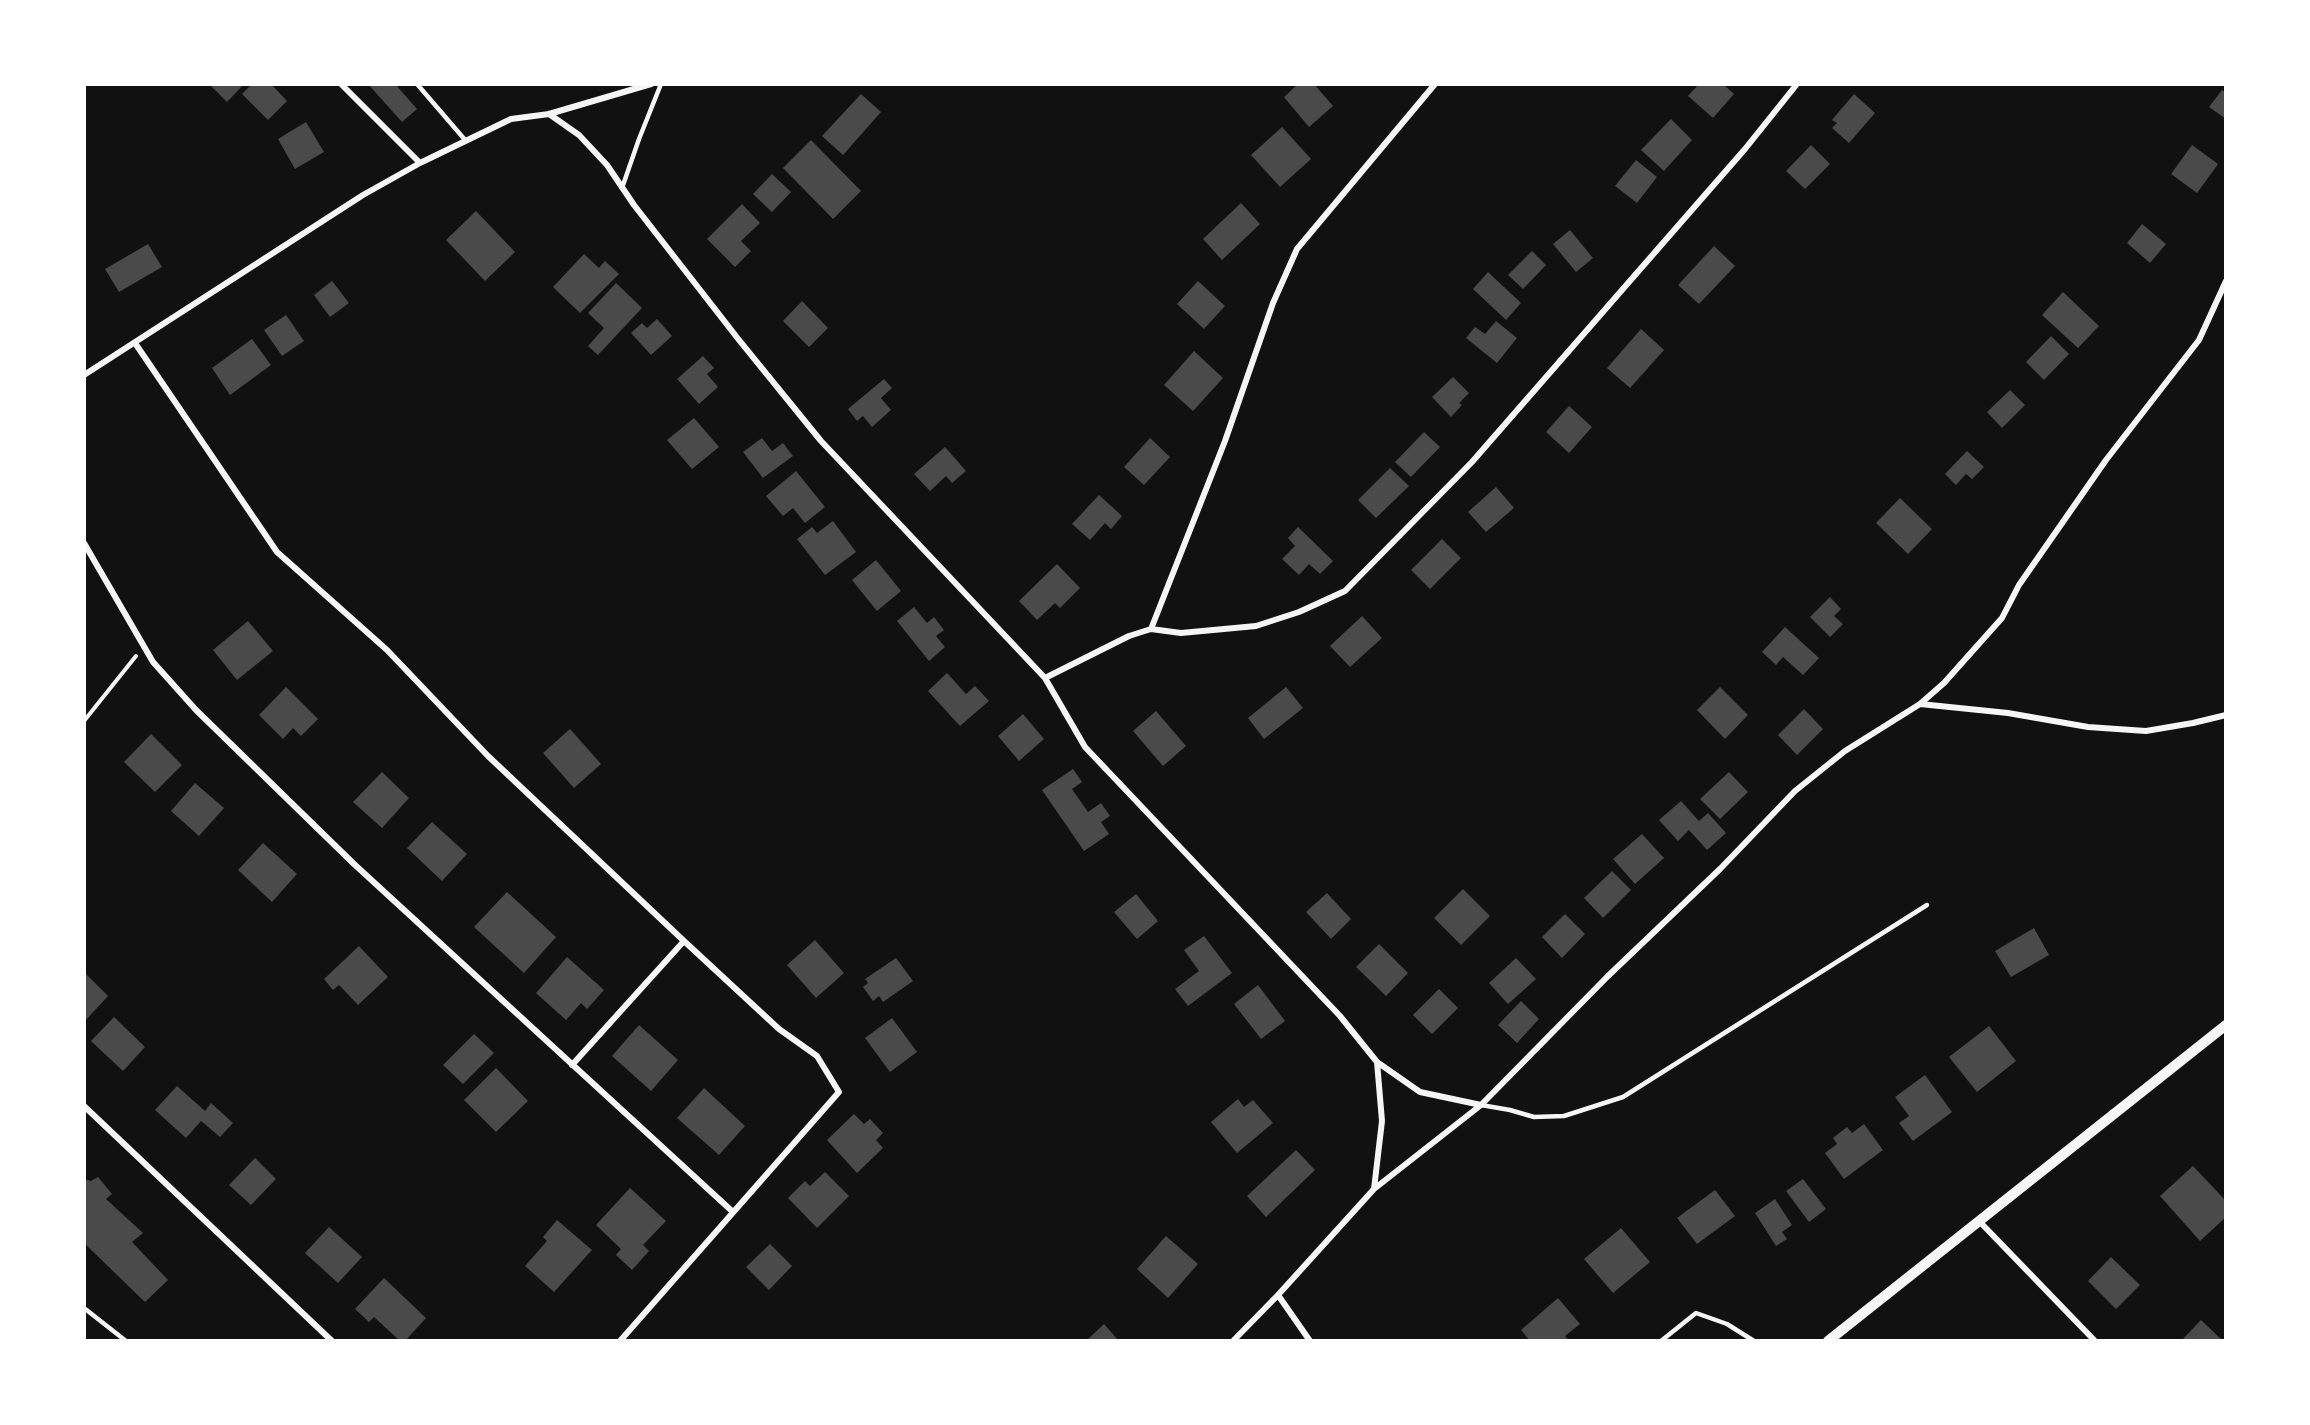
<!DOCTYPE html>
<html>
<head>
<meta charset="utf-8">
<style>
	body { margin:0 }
	#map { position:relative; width:2310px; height:1425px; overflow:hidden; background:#111; font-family:"Fira Sans Condensed",sans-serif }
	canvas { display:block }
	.frame { position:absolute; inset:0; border:86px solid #fff; pointer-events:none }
</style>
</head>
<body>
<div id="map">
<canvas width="2310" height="1425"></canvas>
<div class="frame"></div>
</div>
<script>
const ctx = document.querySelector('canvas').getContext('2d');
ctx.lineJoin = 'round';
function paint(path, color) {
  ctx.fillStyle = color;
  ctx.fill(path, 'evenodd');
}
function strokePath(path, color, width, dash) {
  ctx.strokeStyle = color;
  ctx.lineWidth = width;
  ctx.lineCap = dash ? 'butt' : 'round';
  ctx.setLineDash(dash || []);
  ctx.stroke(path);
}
paint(new Path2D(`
	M209,84H244L227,102Z
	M252,84H274L272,85L287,101L268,120L242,94Z
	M368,84H395L417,109L402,122Z
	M1298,84H1314L1333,106L1309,127L1284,97Z
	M1699,84H1723L1734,94L1713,118L1688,96Z
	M2222,90L2226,93V119L2209,107Z
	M861,94L881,112L843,155L822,136Z
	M1854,94L1875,113L1849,143L1832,128L1837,123L1832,120Z
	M1671,119L1692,140L1664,171L1641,150Z
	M306,122L324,152L295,169L278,139Z
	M1282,127L1311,159L1280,187L1251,155Z
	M811,140L861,191L833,219L783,168Z
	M1811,145L1830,164L1805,189L1786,171Z
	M2192,145L2218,164L2197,193L2171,174Z
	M1636,160L1657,177L1637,203L1615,186Z
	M772,174L791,192L772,212L753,194Z
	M1241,203L1260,224L1222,260L1203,239Z
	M742,204L760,223L741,241L751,251L735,267L707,239Z
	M476,211L515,252L485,281L446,240Z
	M2142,224L2166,244L2150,263L2127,243Z
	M1570,230L1593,258L1576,272L1553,244Z
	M148,244L162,267L119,292L105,269Z
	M1714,246L1735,266L1699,304L1678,285Z
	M1532,251L1546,265L1523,289L1508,275Z
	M584,254L599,268L605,261L619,274L580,313L553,287Z
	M1488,272L1521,303L1506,320L1473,289Z
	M332,281L349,303L330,317L314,295Z
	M1198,281L1225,306L1204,329L1177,304Z
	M616,283L642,308L598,355L588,346L604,328L588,313Z
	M2063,292L2099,326L2078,348L2042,315Z
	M802,301L828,328L809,347L783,321Z
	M286,315L304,341L282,356L264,330Z
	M657,319L672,336L651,355L631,333L642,323L647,328Z
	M1496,321L1517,338L1497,363L1466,338L1475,327L1485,334Z
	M1641,329L1664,350L1630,388L1607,368Z
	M2051,336L2069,354L2044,380L2026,362Z
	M252,339L271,365L230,395L212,368Z
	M1194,351L1223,378L1193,411L1164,385Z
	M703,356L714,368L707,374L718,387L699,404L677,379Z
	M1453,377L1469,393L1459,403L1462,405L1451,417L1432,397Z
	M884,379L892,388L881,398L891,410L872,427L863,416L857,421L848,409Z
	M2010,390L2025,405L2002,428L1987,412Z
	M1569,406L1592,427L1569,453L1546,432Z
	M694,418L719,447L692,469L667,440Z
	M1424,432L1440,447L1411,477L1395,462Z
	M762,438L772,451L783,443L793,456L763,478L743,452Z
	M1150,438L1170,457L1144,485L1124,467Z
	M945,447L966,471L952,483L946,476L930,491L914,474Z
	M1967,451L1984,467L1972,479L1966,474L1956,485L1945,474Z
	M1390,468L1409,486L1376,518L1358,500Z
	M796,471L825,507L805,523L793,508L783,516L766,496Z
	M1496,487L1514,508L1486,532L1468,512Z
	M1099,495L1122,516L1111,529L1105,523L1090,540L1072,524Z
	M1900,498L1932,529L1908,554L1876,523Z
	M833,521L856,552L825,575L797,539L812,527L817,533Z
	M1298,527L1333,561L1320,574L1309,564L1299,575L1282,559L1295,546L1288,538Z
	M1442,539L1461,558L1430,589L1411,570Z
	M876,560L901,591L877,611L852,580Z
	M1057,564L1080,588L1060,608L1055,603L1037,620L1019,601Z
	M1830,597L1841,609L1834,616L1843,624L1830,637L1810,617Z
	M914,607L927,623L934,617L944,630L936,636L945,647L929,661L897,621Z
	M1362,616L1382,638L1350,667L1330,646Z
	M248,621L273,651L237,680L213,650Z
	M1785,627L1819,658L1803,675L1783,657L1776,665L1762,652Z
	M947,673L966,694L975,686L989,701L960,726L928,691Z
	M286,687L318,719L301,736L293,728L283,739L259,715Z
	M1286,687L1303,708L1264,739L1248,718Z
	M1720,687L1748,715L1725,739L1697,710Z
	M1804,709L1823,729L1797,755L1778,735Z
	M1156,711L1186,746L1163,766L1133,731Z
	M1023,714L1044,739L1019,761L998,736Z
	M570,729L601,764L574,788L543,753Z
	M151,734L182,765L155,792L124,762Z
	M1073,769L1082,782L1072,789L1088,812L1101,803L1110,816L1101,822L1109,834L1084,851L1042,790Z
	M382,772L409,798L382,828L353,802Z
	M1729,772L1748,792L1720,819L1700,799Z
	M195,783L224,808L199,836L171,811Z
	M1681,801L1699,821L1708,813L1726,833L1707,850L1689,830L1678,841L1659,820Z
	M432,822L467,854L442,881L407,848Z
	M1642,834L1664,858L1635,884L1613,859Z
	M263,843L297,874L272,902L238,870Z
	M1612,871L1631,890L1603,918L1584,898Z
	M1463,889L1490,916L1461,945L1434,918Z
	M507,892L556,937L524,973L474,927Z
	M1327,893L1351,919L1331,939L1306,912Z
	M1136,894L1158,921L1137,939L1114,912Z
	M1565,914L1585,934L1562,958L1542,937Z
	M2034,928L2049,955L2011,977L1995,951Z
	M1204,936L1232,973L1188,1006L1175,989L1199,971L1184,950Z
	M815,940L844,973L816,998L787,965Z
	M1379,944L1408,973L1386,996L1356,967Z
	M359,946L388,977L358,1005L339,985L333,990L324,979Z
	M567,957L604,990L587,1009L581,1003L566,1020L536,993Z
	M896,958L913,981L883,1002L879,996L873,1001L863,987L868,983L865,979Z
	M1516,958L1536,979L1508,1004L1489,983Z
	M84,972L108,996L84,1022Z
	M1258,985L1285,1021L1261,1039L1234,1004Z
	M1439,989L1458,1008L1432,1034L1413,1015Z
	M1521,1001L1539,1019L1517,1043L1498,1025Z
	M114,1017L145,1047L123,1071L91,1041Z
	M892,1018L917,1052L890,1072L865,1038Z
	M639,1025L678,1060L651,1091L612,1056Z
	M1989,1026L2016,1061L1977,1092L1949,1057Z
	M474,1034L494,1053L463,1084L443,1065Z
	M496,1068L528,1101L496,1132L464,1100Z
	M1925,1075L1952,1112L1913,1141L1899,1123L1909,1116L1895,1097Z
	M177,1086L205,1111L211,1103L233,1123L220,1137L201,1121L186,1138L155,1110Z
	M704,1088L745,1126L719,1155L677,1118Z
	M1238,1099L1244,1107L1253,1100L1273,1123L1237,1153L1211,1122Z
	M854,1114L864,1124L870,1119L883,1133L876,1140L883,1148L857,1173L827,1140Z
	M1864,1124L1883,1150L1844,1179L1825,1153L1837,1144L1833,1138L1847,1127L1852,1133Z
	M1296,1150L1315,1170L1266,1217L1247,1196Z
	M255,1158L276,1179L251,1205L229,1185Z
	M2193,1166L2226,1201V1217L2200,1241L2160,1196Z
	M825,1172L849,1196L817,1228L788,1198L805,1181L810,1186Z
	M98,1177L112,1194L106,1199L143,1233L132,1242L168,1280L145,1302L84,1243V1179L91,1181Z
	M1803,1179L1826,1209L1809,1222L1786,1191Z
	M630,1188L666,1221L643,1245L649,1251L632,1270L616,1255L621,1249L596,1225Z
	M1715,1190L1735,1216L1697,1244L1677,1218Z
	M1775,1199L1792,1225L1782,1232L1787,1239L1776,1246L1755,1213Z
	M557,1220L592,1250L554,1292L525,1266L547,1241L543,1237Z
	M329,1227L362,1257L338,1283L305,1253Z
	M1621,1228L1650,1262L1613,1293L1584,1259Z
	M1166,1236L1198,1264L1168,1298L1137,1269Z
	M770,1244L792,1266L769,1290L746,1267Z
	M2111,1257L2140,1285L2116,1309L2088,1281Z
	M384,1278L426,1318L405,1341H400L374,1317L369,1322L355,1309Z
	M1558,1298L1580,1324L1565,1336L1569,1341H1530L1521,1330Z
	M2201,1320L2223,1341H2181Z
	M1104,1324L1119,1341H1086Z`), '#4a4a4a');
strokePath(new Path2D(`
	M84,721L136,656`), '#f5f5f5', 4);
strokePath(new Path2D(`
	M417,84L466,141
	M622,188L639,139L661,84
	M1481,1105L1510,1110L1534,1117L1564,1116L1623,1097L1927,905
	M84,1308L126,1341
	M1661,1341L1696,1313L1727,1324L1754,1341`), '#f5f5f5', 4.5);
strokePath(new Path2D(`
	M341,84L420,163
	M549,114L579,135L607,165L634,205L739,340L821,441L1045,678L1085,747L1340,1016L1377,1062L1382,1121L1374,1189
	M135,343L277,552L387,650L488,756L684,941L572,1065
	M84,375L363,195L420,163L511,119L549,114L651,84
	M84,543L153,662L196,710L354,864L733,1212
	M1151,629L1225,441L1273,303L1297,249L1435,84
	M1045,678L1129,636L1151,629L1181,633L1256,626L1299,612L1345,591L1472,462L1745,149L1797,84
	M1920,704L2008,713L2088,727L2146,731L2193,723L2226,715
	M1377,1062L1420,1092L1481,1105
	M84,1106L332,1341
	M1979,1221L2095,1341
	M1278,1295L1310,1341
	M620,1341L839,1092L817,1056L779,1029L684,941
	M1233,1341L1278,1295L1374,1189L1481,1105L1608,976L1720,869L1795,791L1845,751L1920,704L1944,683L2002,618L2019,585L2106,460L2199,340L2226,281`), '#f5f5f5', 6);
strokePath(new Path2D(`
	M1828,1341L2226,1025`), '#f5f5f5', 10);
</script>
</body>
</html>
